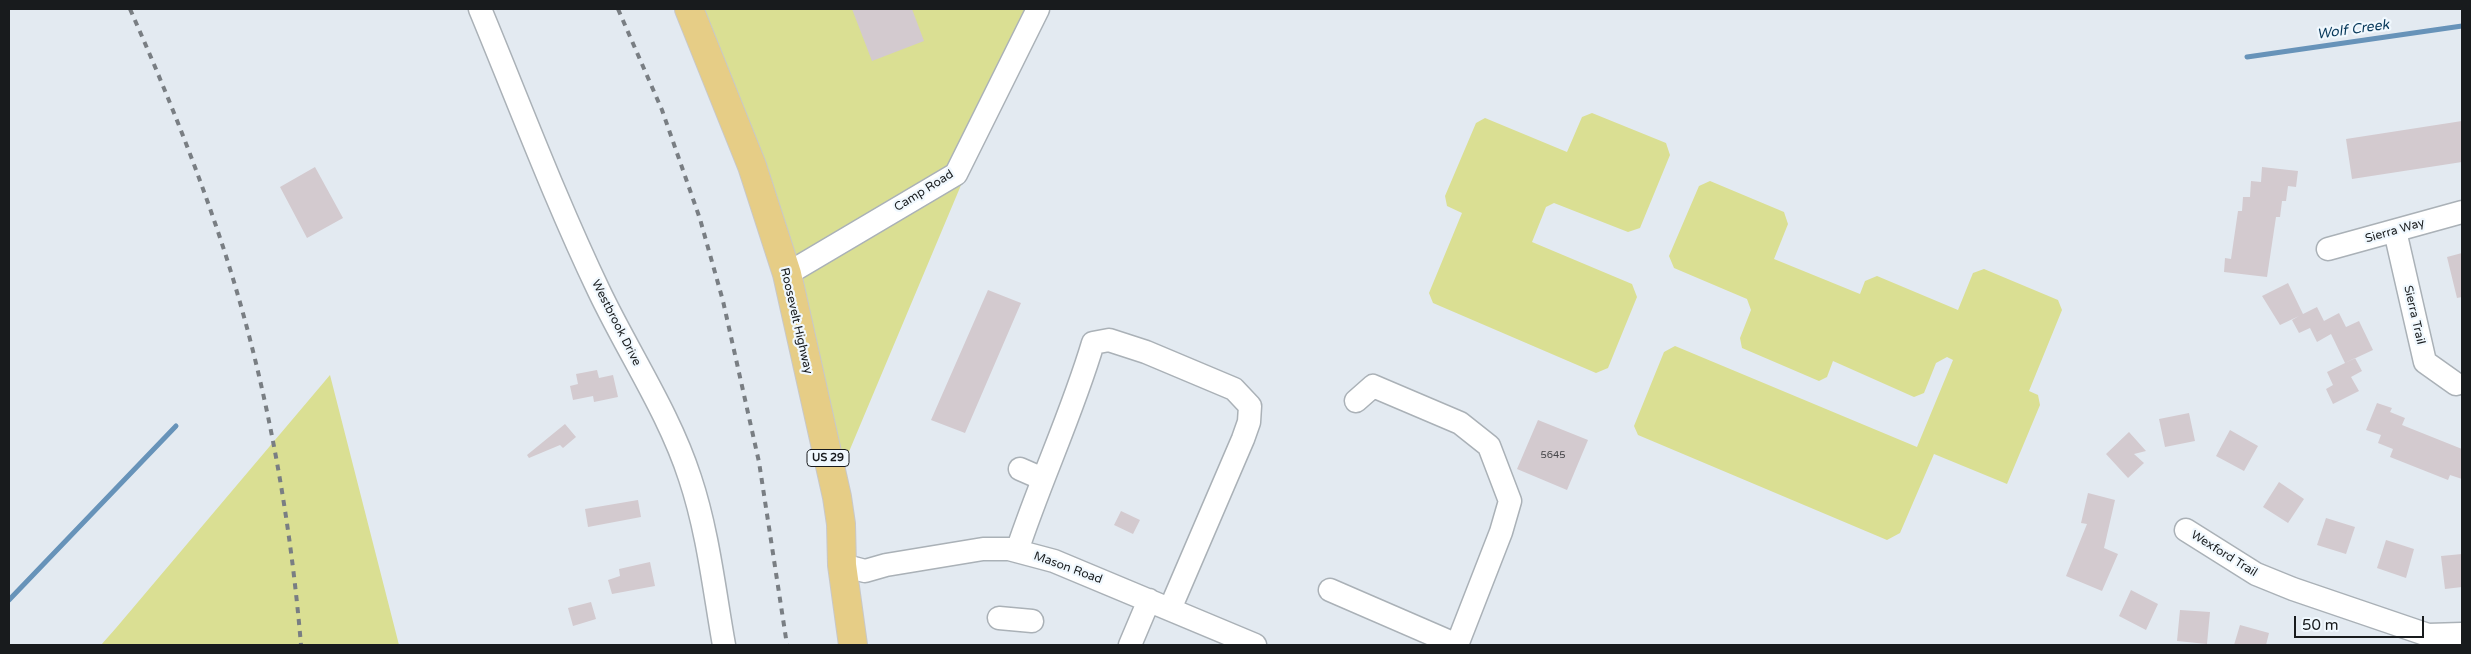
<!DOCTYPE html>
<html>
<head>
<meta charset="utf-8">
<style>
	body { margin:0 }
	#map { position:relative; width:2471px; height:654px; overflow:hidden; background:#e3eaf1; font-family:"Varela Round",sans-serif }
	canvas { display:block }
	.frame { position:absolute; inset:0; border:10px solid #181b1d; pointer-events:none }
	.scale { position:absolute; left:2294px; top:616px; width:130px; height:22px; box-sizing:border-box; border:2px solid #181b1d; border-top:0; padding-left:6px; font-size:15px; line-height:18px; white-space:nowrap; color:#181b1d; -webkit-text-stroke:4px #f0f8fe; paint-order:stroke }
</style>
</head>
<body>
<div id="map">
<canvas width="2471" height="654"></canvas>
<div class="frame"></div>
<div class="scale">50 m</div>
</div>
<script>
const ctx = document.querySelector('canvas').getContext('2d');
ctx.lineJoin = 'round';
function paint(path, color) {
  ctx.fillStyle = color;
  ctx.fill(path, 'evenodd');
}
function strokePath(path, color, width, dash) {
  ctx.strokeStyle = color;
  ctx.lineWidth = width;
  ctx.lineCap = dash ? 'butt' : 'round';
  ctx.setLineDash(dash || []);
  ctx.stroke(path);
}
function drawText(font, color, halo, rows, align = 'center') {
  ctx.font = font + ' "Varela Round",sans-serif';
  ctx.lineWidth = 4.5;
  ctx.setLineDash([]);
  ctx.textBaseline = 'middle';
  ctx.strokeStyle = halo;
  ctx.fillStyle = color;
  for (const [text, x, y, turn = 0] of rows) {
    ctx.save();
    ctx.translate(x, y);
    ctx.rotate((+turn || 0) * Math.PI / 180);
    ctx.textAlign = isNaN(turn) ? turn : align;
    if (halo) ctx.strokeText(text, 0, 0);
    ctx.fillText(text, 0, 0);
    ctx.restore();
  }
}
paint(new Path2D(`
	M678,9H1035L827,504L777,254Z
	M1592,113L1666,143L1670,155L1640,228L1628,232L1554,203L1546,207L1532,242L1632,284L1637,297L1608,368L1596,373L1433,303L1429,293L1462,213L1447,206L1445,196L1476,123L1485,118L1567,152L1582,117Z
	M1710,181L1784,212L1788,224L1774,259L1860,294L1865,281L1877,276L1958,310L1973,273L1984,269L2058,300L2062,310L2029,391L2038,395L2040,405L2007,484L1934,454L1900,533L1887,540L1638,435L1634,426L1664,352L1675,346L1917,447L1953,360L1947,357L1936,363L1924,393L1914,397L1833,361L1827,377L1819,381L1742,348L1740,338L1751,310L1747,299L1674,268L1669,256L1699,186Z
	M330,375L399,645H101L116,628Z`), '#dadf93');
strokePath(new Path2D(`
	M2247,57L2462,26
	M9,600L176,426`), '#6793b9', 5);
paint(new Path2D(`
	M852,9H912L924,41L872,61Z
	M2462,121V162L2352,179L2346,139Z
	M315,167L343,218L307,238L280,187Z
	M2262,167L2298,171L2296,187L2288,186L2286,201H2282L2280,217H2276L2267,277L2224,272L2225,258L2231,259L2238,211H2242L2243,197H2250L2251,181L2261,182Z
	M2462,253V297L2457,298L2447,257Z
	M2288,283L2303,314L2317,307L2324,321L2339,313L2346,327L2359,321L2373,350L2345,363L2331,334L2317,342L2310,328L2299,333L2292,320L2299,316L2280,325L2262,296Z
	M988,290L1021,303L965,433L931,420Z
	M2355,358L2362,371L2351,377L2359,391L2333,404L2326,389L2333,385L2327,372Z
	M597,370L599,378L613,375L618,397L594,402L593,396L573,400L570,386L578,384L576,374Z
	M2377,403L2392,408L2390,412L2405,418L2402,425L2462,449V479L2450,475L2448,480L2390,457L2393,449L2378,443L2381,435L2366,430Z
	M2189,413L2195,441L2165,447L2159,419Z
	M1538,420L1588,440L1567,490L1517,469Z
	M565,424L576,437L563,448L560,445L529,458L527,455Z
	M2230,430L2258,446L2244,471L2216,456Z
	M2129,432L2146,451L2134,454L2144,463L2128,478L2106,454Z
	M2279,482L2304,499L2288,523L2263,507Z
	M2088,493L2115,500L2104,548L2118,554L2102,591L2066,576L2087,524L2081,523Z
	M638,500L641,517L588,527L585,509Z
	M1121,511L1140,520L1133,534L1114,525Z
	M2326,518L2355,527L2346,554L2317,545Z
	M2386,540L2414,549L2406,578L2377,568Z
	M2462,554V587L2445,589L2441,556Z
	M650,562L655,586L612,594L608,580L620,576L619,569Z
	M2131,590L2158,604L2146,630L2119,616Z
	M591,602L596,619L573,626L568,608Z
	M2180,610L2210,612L2207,644L2177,641Z
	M2240,625L2269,633L2266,645H2234Z`), '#d3cacf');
const minor = new Path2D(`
	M480,9C519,103 555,199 599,291C629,354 669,413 690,478C708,532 714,589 724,645
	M2395,231L2425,362L2456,384
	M2328,249L2462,212
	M787,274L956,174L1038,9
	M1020,469L1043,479
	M2186,530L2256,574L2293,589L2428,635L2462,634
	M1017,551C1040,481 1072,414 1093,343L1109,340L1146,352L1234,389L1250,406L1249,422L1243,439L1170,609
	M842,565L865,571L886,565L983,549H1009L1054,561L1255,645
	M1330,590L1457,645L1501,532L1510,501L1489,446L1460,423L1373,386L1356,401
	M999,618L1032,621
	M1130,645L1149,600`);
const major = new Path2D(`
	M689,9L752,166L787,274L837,497L841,524L842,565L853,645`);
strokePath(minor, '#aab1b7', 25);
strokePath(major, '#c8c8c9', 30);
strokePath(minor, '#fff', 22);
strokePath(major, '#e6cd86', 28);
strokePath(new Path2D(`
	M130,9C161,79 190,150 215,223C262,359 289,503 301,645
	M618,9L662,110L700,219L723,301L759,462L787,645`), '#797e83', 4, [6, 6]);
drawText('10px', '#47474a', null, [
	["5645",1553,455]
]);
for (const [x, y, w] of [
	[828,458,42]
]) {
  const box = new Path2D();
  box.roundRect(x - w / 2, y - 8.5, w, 17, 4);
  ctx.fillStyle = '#f0f8fe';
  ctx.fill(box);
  strokePath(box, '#181b1d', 1);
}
drawText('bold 11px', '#181b1d', null, [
	["US 29",828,458]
]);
drawText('12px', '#181b1d', '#f0f8fe', [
	["Camp Road",924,191,-32],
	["Sierra Way",2395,231,-16],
	["Sierra Trail",2414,315,77],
	["Roosevelt Highway",796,321,77],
	["Westbrook Drive",616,323,63],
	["Wexford Trail",2224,554,32],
	["Mason Road",1068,568,20]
]);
drawText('italic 14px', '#07385a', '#f0f8fe', [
	["Wolf Creek",2353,30,-8]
]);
</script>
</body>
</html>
